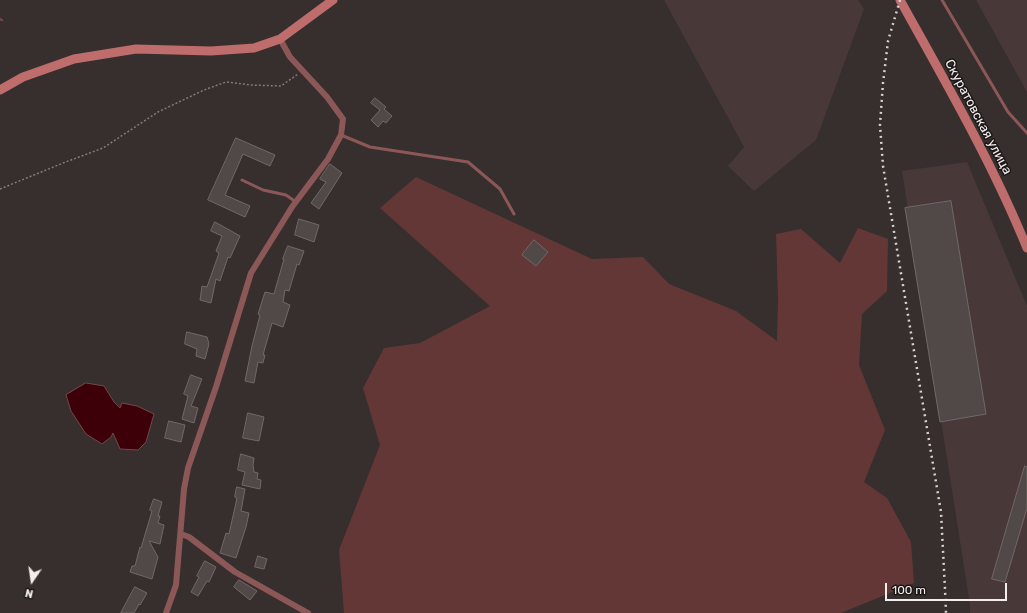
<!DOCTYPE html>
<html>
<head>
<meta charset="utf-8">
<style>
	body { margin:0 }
	#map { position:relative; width:1027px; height:613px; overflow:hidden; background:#372e2e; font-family:Rubik,sans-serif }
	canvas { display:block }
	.north { position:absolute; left:12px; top:561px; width:40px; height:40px; -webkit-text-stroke:3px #1b1817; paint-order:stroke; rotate:193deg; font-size:11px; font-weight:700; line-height:16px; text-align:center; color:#f3eded }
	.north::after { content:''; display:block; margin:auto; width:14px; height:18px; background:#f3eded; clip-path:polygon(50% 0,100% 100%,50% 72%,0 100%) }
	.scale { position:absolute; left:885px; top:583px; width:122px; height:18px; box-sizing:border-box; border:2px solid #f3eded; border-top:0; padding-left:5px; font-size:12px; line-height:14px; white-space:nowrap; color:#f3eded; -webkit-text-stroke:3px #1b1817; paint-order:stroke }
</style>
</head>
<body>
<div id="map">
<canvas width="1027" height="613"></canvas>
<div class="north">N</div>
<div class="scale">100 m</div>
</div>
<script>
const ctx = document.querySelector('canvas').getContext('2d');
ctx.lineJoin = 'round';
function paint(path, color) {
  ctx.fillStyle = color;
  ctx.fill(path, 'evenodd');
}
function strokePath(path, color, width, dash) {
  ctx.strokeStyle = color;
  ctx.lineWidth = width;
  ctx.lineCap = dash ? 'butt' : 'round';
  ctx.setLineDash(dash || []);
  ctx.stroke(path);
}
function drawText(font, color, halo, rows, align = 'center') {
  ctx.font = font + ' Rubik,sans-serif';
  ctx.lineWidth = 3;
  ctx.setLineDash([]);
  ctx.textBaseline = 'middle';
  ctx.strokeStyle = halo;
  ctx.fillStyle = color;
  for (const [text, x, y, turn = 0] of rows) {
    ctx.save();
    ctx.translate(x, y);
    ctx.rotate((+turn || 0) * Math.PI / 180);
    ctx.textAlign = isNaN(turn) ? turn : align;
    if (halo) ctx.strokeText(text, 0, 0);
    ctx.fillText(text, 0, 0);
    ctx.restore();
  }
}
paint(new Path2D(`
	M664,0H858L864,9L816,140L754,191L728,166L744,147Z
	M976,0H1027V92Z
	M967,162L1027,306V613H970V605L902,171Z`), '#483938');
paint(new Path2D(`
	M416,177L592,259L643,257L669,284L736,311L777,341L778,300L776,234L801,229L840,263L858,228L888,239L887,291L862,314L859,365L885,430L864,482L887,498L911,542L914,583L841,613H344L339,550L380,445L363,388L384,348L420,343L490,306L380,208Z`), '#643737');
const water = new Path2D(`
	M86,383L104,386L114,402L120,408L122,403L137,406L154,414L146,442L138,450L120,449L113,433L111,437L102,444L86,434L71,411L66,395Z`);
paint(water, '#3e0008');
strokePath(water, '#74474d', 1);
strokePath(new Path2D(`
	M0,19L2,20`), '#74474d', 2.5);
const building = new Path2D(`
	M375,98L386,107L384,109L392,116L386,123L383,121L378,127L371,120L380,110L371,103Z
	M236,138L275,155L270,166L243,154L225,195L250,206L245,217L208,200Z
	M330,164L342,173L319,209L311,203L326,182L320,179Z
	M951,201L986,414L940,422L905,208Z
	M299,219L319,225L314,242L295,235Z
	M215,222L240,236L230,258L228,257L220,281L216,279L211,303L200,300L202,286L207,287L219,253L216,251L222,236L211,231Z
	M534,240L548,252L536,266L522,255Z
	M288,246L304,251L299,265L297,264L289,291L285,290L283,302L290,305L283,327L272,323L263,355H265L263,363L258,362L254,383L245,381L252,346L260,315L258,314L265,292L274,294L284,259H283Z
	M187,332L207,337L209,344L205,359L196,356L197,349L185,344Z
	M191,375L202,379L191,406L198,408L194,423L182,419L188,396L184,394Z
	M248,413L264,417L259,441L243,438Z
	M169,421L185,425L181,442L165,438Z
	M241,454L254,458L253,465L254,472L258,473L257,479L261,480L260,489L242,485L245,472L238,470Z
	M1025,466L1027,467V508L1005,582L992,579Z
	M237,487L245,489L241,511L249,513L246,527L236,558L220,553L226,533L229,534L237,498L235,497Z
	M154,499L162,502L158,516H160L158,523L164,525L160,544L149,541L158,557L152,579L130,572L132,566H135L140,547L141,548L152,511L150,510Z
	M258,556L267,559L264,569L255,567Z
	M205,561L216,567L209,582L207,581L198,596L191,592L199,577L197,576Z
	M239,580L257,591L250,600L234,587Z
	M135,587L147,593L140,605L139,604L134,613H121Z`);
paint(building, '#514848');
strokePath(building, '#726868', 1);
strokePath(new Path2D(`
	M0,189L63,163L103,148L158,112L204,90L226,82L251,85L281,86L298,74`), '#837b7b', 1.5, [2, 2]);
strokePath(new Path2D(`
	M942,0L1008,112L1027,133
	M341,135L370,147L468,162L500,189L514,214
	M242,180L263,190L286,195L296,202`), '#8c5857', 3);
strokePath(new Path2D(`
	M181,534L189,537L235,572L308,613
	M166,613L176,585L184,489L188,468L216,387L251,273L292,207L328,159L341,135L343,119L327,97L290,57L280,39`), '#8c5857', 6);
strokePath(new Path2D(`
	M900,0C945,81 992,162 1027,248
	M0,90L23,77L74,59L136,49L211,51L254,48L280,39L333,0`), '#be6c6c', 9);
strokePath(new Path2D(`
	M900,0L888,41L883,83L880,125L883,166L941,512L945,589L946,613`), '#d7d1d1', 2.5, [2, 4]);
drawText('13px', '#f3eded', '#1b1817', [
	["Скуратовская улица",978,117,62]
]);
</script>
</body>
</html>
